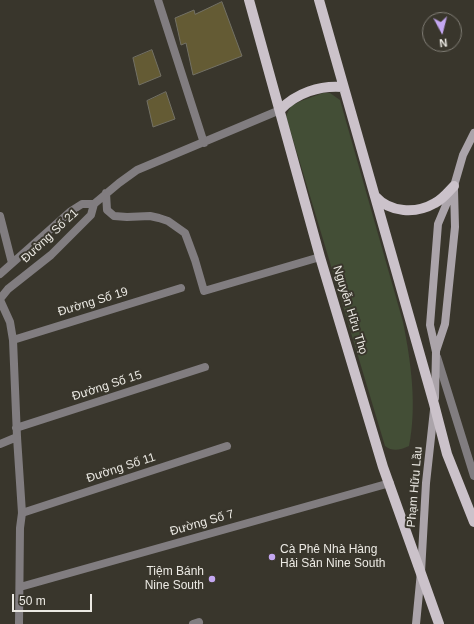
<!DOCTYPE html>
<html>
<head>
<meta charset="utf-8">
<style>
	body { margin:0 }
	#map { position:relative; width:474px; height:624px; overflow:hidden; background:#39362c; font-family:Helvetica,sans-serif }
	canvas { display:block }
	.north { position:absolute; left:422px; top:12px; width:40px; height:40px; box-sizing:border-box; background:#39362c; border:1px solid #817e76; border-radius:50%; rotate:173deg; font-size:11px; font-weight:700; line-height:16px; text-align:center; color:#eceae4 }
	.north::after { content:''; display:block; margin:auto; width:14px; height:18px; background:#c4a7f1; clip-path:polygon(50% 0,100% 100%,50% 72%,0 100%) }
	.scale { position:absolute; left:12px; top:594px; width:80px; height:18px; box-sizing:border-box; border:2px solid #eceae4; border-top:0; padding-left:5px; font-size:12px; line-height:14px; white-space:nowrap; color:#eceae4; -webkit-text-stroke:3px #39362c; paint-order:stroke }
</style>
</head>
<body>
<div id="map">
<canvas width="474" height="624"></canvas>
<div class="north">N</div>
<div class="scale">50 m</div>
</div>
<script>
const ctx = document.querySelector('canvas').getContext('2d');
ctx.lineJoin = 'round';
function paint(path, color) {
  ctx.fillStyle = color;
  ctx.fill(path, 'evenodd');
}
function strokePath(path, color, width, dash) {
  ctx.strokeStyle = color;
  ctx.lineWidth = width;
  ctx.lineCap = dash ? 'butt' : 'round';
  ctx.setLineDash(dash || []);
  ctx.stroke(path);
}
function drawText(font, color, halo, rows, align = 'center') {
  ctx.font = font + ' Helvetica,sans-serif';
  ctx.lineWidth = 4;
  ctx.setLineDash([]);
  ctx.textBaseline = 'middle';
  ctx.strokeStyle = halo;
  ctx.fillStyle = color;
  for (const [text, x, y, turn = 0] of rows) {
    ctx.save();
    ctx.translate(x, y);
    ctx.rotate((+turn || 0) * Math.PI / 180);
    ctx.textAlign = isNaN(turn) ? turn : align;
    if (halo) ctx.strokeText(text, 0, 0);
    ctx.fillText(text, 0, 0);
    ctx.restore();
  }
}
paint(new Path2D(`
	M323,93H330L340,100L403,322C411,362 417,405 409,446C400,450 393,452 385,446L286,116L291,106L301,101Z`), '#434e36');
const building = new Path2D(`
	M222,2L242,56L193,75L186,43L181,45L175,18L194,10L195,14Z
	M152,50L161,76L139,85L133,58Z
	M166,92L175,119L153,127L147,101Z`);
paint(building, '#645b34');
strokePath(building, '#737165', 1);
strokePath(new Path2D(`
	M158,0L204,143
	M106,193L107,210L114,216L127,217L150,216L159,218L168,221L185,233L195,260L204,291L320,257
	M94,204L119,183L137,170L280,110
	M0,216L12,263
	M0,274L71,211L82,204H94
	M0,299L8,289L51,255L91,215L94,204
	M0,300L10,322L13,340L17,437L22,513L20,528L19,624
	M13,340L181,288
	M437,357L474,476
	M16,428L205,367
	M0,444L17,437
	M22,513L227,446
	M20,587L390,483
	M193,624L199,622`), '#817d80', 8);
strokePath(new Path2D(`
	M436,351L445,324L455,227L454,189
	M435,398L436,352L430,325L438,224L454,186L463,155L474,133
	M416,624L421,572L426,483L434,410`), '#aba4aa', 8);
strokePath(new Path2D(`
	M249,0L320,257L383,467L439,624
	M319,0L434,404L447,454L474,522
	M280,110C296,93 320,85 343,87
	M375,196C390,213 416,214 435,203C443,199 448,192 454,186`), '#cbc2ca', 10);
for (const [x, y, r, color] of [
	[272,557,4,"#c4a7f1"],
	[212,579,4,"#c4a7f1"]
]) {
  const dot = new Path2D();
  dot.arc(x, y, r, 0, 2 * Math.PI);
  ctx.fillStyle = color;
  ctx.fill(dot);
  strokePath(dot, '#39362c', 1.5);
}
drawText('12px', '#eceae4', '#39362c', [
	["Đường Số 21",50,236,-43],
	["Đường Số 19",93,302,-17],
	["Nguyễn Hữu Thọ",350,310,73],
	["Đường Số 15",107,386,-18],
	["Đường Số 11",121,468,-18],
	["Phạm Hữu Lầu",415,487,-85],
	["Đường Số 7",202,523,-16]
]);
drawText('12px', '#eceae4', '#39362c', [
	["Cà Phê Nhà Hàng",280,550],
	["Hải Sản Nine South",280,564],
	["Tiệm Bánh",204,572,"right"],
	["Nine South",204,586,"right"]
], 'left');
</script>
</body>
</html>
